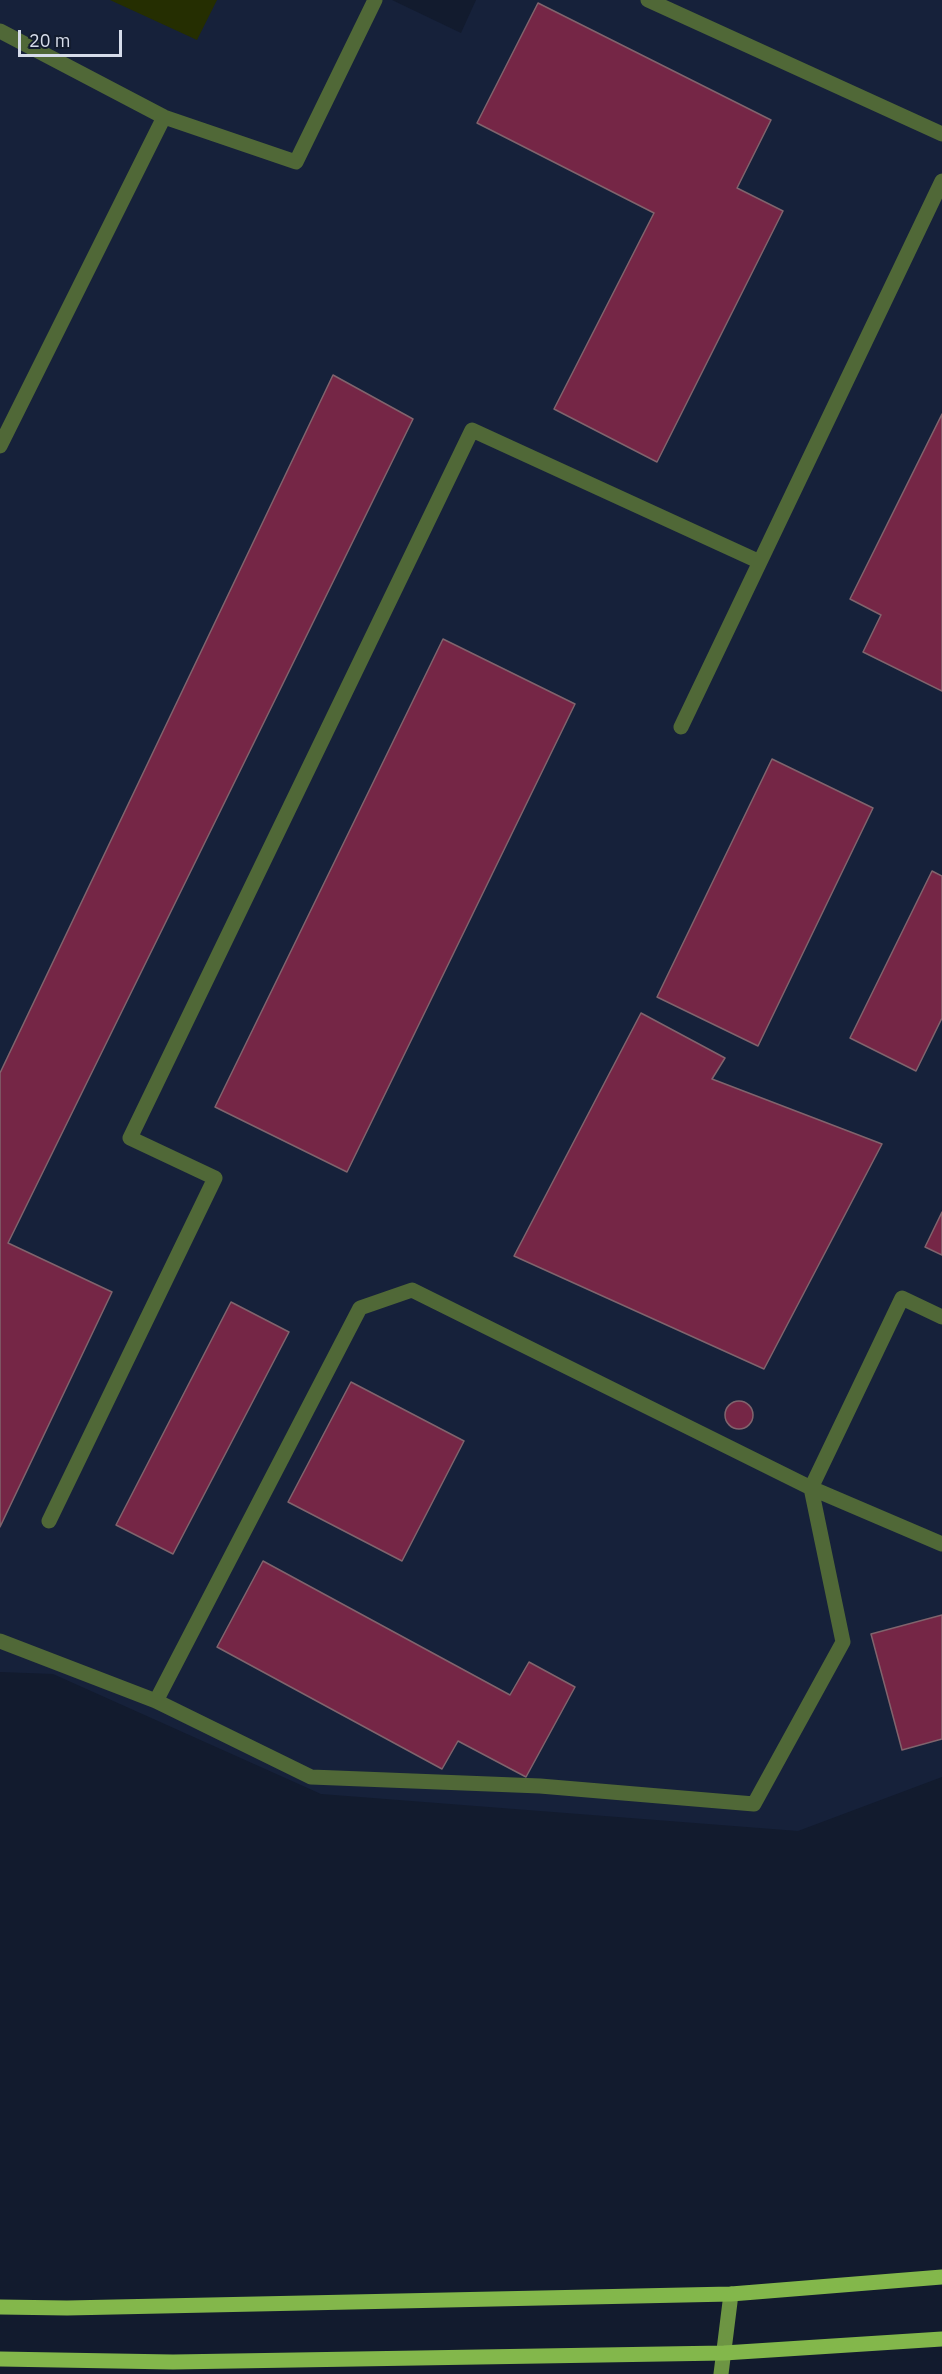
<!DOCTYPE html>
<html>
<head>
<meta charset="utf-8">
<style>
	body { margin:0 }
	#map { position:relative; width:942px; height:2374px; overflow:hidden; background:#121b2e; font-family:"IBM Plex Sans",sans-serif }
	canvas { display:block }
	.scale { position:absolute; left:18px; top:30px; width:104px; height:27px; box-sizing:border-box; border:3px solid #d6dcea; border-top:0; padding-left:8px; font-size:18px; line-height:21px; white-space:nowrap; color:#d6dcea; -webkit-text-stroke:4px #121b2e; paint-order:stroke }
</style>
</head>
<body>
<div id="map">
<canvas width="942" height="2374"></canvas>
<div class="scale">20 m</div>
</div>
<script>
const ctx = document.querySelector('canvas').getContext('2d');
ctx.lineJoin = 'round';
function paint(path, color) {
  ctx.fillStyle = color;
  ctx.fill(path, 'evenodd');
}
function strokePath(path, color, width, dash) {
  ctx.strokeStyle = color;
  ctx.lineWidth = width;
  ctx.lineCap = dash ? 'butt' : 'round';
  ctx.setLineDash(dash || []);
  ctx.stroke(path);
}
paint(new Path2D(`
	M0,0H392L461,33L476,0H942V1777L798,1831L321,1794L53,1674L0,1672Z`), '#16213a');
paint(new Path2D(`
	M110,0H217L197,40Z`), '#252e01');
const building = new Path2D(`
	M538,3L771,120L737,188L783,211L657,462L554,409L654,213L477,123Z
	M333,375L413,419L8,1243L112,1292L0,1527V1073Z
	M942,414V691L863,652L881,615L850,599Z
	M443,639L575,704L347,1172L215,1107Z
	M772,759L873,808L758,1046L657,997Z
	M932,871L942,876V1018L916,1071L850,1038Z
	M641,1013L725,1058L712,1079L882,1144L764,1369L514,1256Z
	M942,1212V1255L925,1247Z
	M231,1302L289,1332L173,1554L116,1525Z
	M351,1382L464,1441L402,1561L288,1502Z
	M725 1415a14 14 0 1 1 28 0a14 14 0 1 1-28 0Z
	M263,1561L510,1695L529,1662L575,1687L526,1777L458,1741L442,1769L217,1647Z
	M942,1615V1739L902,1750L871,1634Z`);
paint(building, '#752646');
strokePath(building, '#80646d', 1.5);
strokePath(new Path2D(`
	M648,0L942,134
	M0,31L164,117L296,162L375,0
	M0,446L164,117
	M681,727L942,181
	M49,1521L215,1178L130,1138L472,430L760,562
	M0,1641L156,1701L311,1777L540,1786L754,1804L843,1642L811,1488L902,1298L942,1317
	M156,1701L360,1308L412,1290L811,1488L942,1544`), '#506837', 15);
strokePath(new Path2D(`
	M721,2374L731,2294`), '#6d9543', 15);
strokePath(new Path2D(`
	M0,2307L67,2308L731,2294L942,2277
	M0,2359L173,2362L724,2353L942,2339`), '#83b74b', 15);
</script>
</body>
</html>
